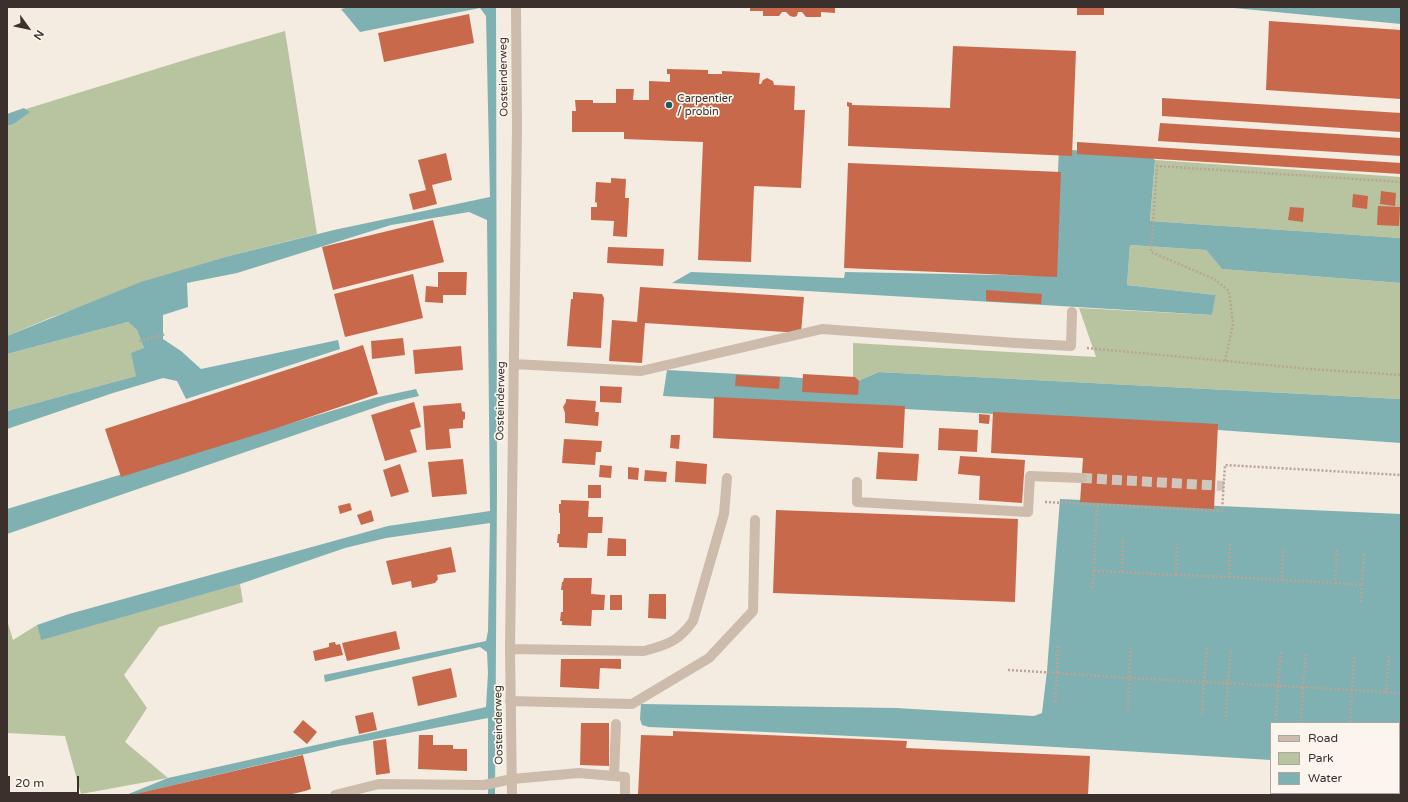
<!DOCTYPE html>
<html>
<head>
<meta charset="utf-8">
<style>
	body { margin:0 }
	#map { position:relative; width:1408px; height:802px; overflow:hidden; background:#f4ebe1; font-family:"Varela Round",sans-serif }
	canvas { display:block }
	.frame { position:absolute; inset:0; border:8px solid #3b302b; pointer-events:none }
	.legend { position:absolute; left:1270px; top:722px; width:130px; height:72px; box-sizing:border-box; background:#fbf5ee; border:1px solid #aea6a0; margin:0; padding:5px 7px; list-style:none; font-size:12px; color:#3b302b }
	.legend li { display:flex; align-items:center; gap:8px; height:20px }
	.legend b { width:20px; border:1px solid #aea6a0 }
	.north { position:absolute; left:8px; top:8px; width:40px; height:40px; -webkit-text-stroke:3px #fbf5ee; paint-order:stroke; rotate:123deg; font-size:11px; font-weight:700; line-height:16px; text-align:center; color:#3b302b }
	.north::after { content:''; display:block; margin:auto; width:14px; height:18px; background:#3b302b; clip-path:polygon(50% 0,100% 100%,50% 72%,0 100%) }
	.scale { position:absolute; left:8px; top:776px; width:71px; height:18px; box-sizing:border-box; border:2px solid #3b302b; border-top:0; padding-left:5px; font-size:12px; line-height:14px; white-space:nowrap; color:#3b302b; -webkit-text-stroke:3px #fbf5ee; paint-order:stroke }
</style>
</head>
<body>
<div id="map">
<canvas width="1408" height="802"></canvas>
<div class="frame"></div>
<ul class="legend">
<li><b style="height:5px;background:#cdbbac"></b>Road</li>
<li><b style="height:11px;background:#b8c4a0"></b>Park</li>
<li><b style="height:11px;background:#7fb0b2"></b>Water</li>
</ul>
<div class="north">N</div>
<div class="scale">20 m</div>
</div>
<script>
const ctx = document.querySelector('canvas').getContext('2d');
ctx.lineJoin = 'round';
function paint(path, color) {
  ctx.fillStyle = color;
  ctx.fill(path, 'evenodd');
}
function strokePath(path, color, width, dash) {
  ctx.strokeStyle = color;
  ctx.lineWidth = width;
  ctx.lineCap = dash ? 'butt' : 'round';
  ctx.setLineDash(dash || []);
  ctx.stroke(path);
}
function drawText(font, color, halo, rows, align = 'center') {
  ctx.font = font + ' "Varela Round",sans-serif';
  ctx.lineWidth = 3.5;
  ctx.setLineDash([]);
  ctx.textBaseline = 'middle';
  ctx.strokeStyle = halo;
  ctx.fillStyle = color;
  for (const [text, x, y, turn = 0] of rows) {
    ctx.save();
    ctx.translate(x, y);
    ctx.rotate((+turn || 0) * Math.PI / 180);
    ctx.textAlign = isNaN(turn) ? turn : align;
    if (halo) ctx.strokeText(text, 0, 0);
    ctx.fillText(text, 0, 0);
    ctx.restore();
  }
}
paint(new Path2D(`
	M285,31L317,234L233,255L52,317L7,336V126L14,124L29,112L26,109L198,56Z
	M1155,160L1401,177V238L1150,221Z
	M1130,245L1206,250L1222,269L1401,283V399L879,372L853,383V343L1096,357L1079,308L1212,315L1216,295L1127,285Z
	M128,322L137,330L144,348L136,376L7,411V354Z
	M240,584L243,602L159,627L124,675L147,708L125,742L168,778L81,794L65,736L7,733V620L13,640L37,625L41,639Z`), '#b8c4a0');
paint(new Path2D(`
	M350,7H496L497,489L495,795H488V718L339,746L132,795H126L168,778L486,707L488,673L487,652L480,647L325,682L324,675L486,641L488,631L490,523L386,538L345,548L240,584L41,640L37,625L69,614L388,526L490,511L487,220L469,212L391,225L237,273L187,283L188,307L163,315V339L181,351L201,369L338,340L340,349L186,399L177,381L163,378L113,393L7,429V411L136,376L131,353L144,348L137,330L128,322L7,354V336L141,282L233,255L334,230L490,197L486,16L480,8L360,32L341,9Z
	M1232,7H1401V24L1234,8Z
	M24,108L30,112L14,124L7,126V114Z
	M1059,149L1150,156L1155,160L1150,221L1401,238V283L1222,269L1206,250L1130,245L1127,285L1216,295L1212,315L672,283L691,272L844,278L845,272L1053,276Z
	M667,370L790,377L853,383L879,372L1401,399V443L979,413L663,396Z
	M416,389L419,396L388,403L7,534V509L374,398Z
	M1060,499L1401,514V768H1399V723H1271V760C1064,747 856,735 649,727L642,725L640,719L641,704L896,708L1034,716L1042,713L1047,671Z`), '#7fb0b2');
paint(new Path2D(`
	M750,7H835V13L821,12V17H806L802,12H798L797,16L794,17L790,16L786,12H782L779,16H763V11H750Z
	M1077,7H1104V15H1077Z
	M469,14L474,43L384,62L378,33Z
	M1269,21L1401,30V99L1266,90Z
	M953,46L1076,51L1072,156L848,146L849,107L847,106V102L852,103V105L950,108Z
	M667,69L708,70V74H722V71L760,73L759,84H761L763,80L767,78L773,81L774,85L795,86L794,110H805L801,188L754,186L751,262L698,260L703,142L624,139V132H572V111H576L575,100H593V103H616V89H634L633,100H649V81L670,82V74H667Z
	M1162,98L1401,113V132L1162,116Z
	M1160,123L1401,138V156L1158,141Z
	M1077,142L1401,163V174L1077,154Z
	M446,153L452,180L432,185L437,204L413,210L409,194L426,190L418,160Z
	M848,163L1061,172L1057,277L844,268Z
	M611,178L626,179L625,198H629L627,237L613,236L614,221L591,220V207H597V203L595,202L596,182L611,183Z
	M1381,191L1396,193L1395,206L1380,204Z
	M1353,194L1368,196L1367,209L1352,207Z
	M1378,206L1400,207L1399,226L1377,225Z
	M1290,207L1304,208L1303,222L1288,220Z
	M433,220L444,262L333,290L322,247Z
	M608,247L664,249L663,266L607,263Z
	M438,272H467L466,295H443V303L425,302L426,286L438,287Z
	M413,274L423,318L345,337L334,294Z
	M640,287L804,297L801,333L645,323L642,363L609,361L612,320L637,322Z
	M986,290L1042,294L1041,304L986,301Z
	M573,292L602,294L604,298L601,348L567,346L571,299H573Z
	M403,338L405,355L372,359L371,341Z
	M363,345L378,394L274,429L121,477L105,429Z
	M461,346L463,370L415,374L413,350Z
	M803,374L855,377L859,381L858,395L802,392Z
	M736,375L780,377L779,389L735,386Z
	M600,386L622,387L621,403L600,402Z
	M714,397L905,406L903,448L713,438Z
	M566,399L596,401L595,412H599L598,426L565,423V413L563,407L566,402Z
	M414,402L421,427L410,430L417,452L385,461L371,415Z
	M461,403L462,411L465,412V419L463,420V428L449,429L451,448L426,450L423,406Z
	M993,412L1218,424L1214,509L1080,502L1083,458L991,453Z
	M979,414L990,415L989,424L979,423Z
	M939,428L978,430L977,452L938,450Z
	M671,435H680L679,449L670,448Z
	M564,439L602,441L601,452H596L595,465L562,463Z
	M878,452L919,454L917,481L876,479Z
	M960,456L1025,460L1022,503L979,500L980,476L958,474Z
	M463,459L467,494L432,497L428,462Z
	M676,461L707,464L706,484L675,482Z
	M400,464L409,492L391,497L383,470Z
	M600,465L612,466L611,478L599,477Z
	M628,467L639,468L638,480L628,479Z
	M645,470L667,472L666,482L644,481Z
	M588,485H601V498H588Z
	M561,500L589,501L588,517H603L602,533H588L587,548L559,547V543H557L558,534H560V513H559V504H561Z
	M350,503L352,510L340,514L338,506Z
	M371,510L374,521L361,525L357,515Z
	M776,510L1018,519L1015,602L773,593Z
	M608,538L626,539V556H607Z
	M451,547L456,572L437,575L438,579L435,583L412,588L411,581L392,585L386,561Z
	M564,578H592L591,594L605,595L604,610H592L591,626L562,625V621H560L561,612H563V590H561L562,582H563Z
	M649,594H666V619L648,618Z
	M610,595H622V610H610Z
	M396,631L400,649L347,661L342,643Z
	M335,642L336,645L340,644L343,655L315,661L313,651L329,647V643Z
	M561,659H621V669L600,668L599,689L560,687Z
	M451,668L457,697L418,706L412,677Z
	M373,712L377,730L359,734L355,716Z
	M303,720L317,732L307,744L293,732Z
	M581,723H609V766L580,765Z
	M673,731L907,741L906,748L1090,756L1088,795H638L641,735L673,736Z
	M419,735H433V745H453V749H467V771L418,769Z
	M386,739L390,773L376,775L373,741Z
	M303,755L311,789L305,791L288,795H131Z`), '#c8694b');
strokePath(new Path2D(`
	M1082,478L1224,486`), '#cfc6bd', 10, [10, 5]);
strokePath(new Path2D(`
	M139,341L166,334
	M1087,348L1310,369L1401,375
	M1225,361L1233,324L1229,291L1214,279L1151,252L1157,166L1401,182
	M1045,502L1222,511L1225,465L1401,475
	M1094,571L1122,572L1123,539
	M1122,572L1176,575L1177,542
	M1176,575L1229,577L1230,544
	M1229,577L1282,580L1283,548
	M1282,580L1335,583L1337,550
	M1335,583L1362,585L1364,552
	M1092,588L1094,571L1097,505
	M1361,602L1362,585
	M1058,646L1057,673L1129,678L1128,709
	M1131,647L1129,678L1204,682L1202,716
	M1207,648L1204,682L1228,683L1231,650
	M1281,652L1278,686L1303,687L1301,721
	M1306,654L1303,687L1352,690L1350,723
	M1389,656L1386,692L1401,694
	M1354,657L1352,690L1386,692
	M1008,670L1057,673L1055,704
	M1226,717L1228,683L1278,686L1276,720`), '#b9a596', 2.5, [2, 2]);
strokePath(new Path2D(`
	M514,364L641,371L822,329L1016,343L1071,346L1072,312
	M857,482V502L1028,512L1030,476L1082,478
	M510,649L644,651C667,645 679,641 693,621L724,514L727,478
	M510,701L632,704L709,658L753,611L755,520
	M614,776L616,724
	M335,795L379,784L484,785L512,779L579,773L625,777V795
	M512,795L510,649L517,129L516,7`), '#cdbbac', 10);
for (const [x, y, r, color] of [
	[669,105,4,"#1f5a5e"]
]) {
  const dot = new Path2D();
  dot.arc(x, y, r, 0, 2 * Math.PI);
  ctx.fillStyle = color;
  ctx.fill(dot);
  strokePath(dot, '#fbf5ee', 1.5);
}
drawText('11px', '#3b302b', '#fbf5ee', [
	["Oosteinderweg",504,77,-91],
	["Oosteinderweg",501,401,-89],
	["Oosteinderweg",499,725,-91]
]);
drawText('11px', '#3b302b', '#fbf5ee', [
	["Carpentier",677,99],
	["/ probin",677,112]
], 'left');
</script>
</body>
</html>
